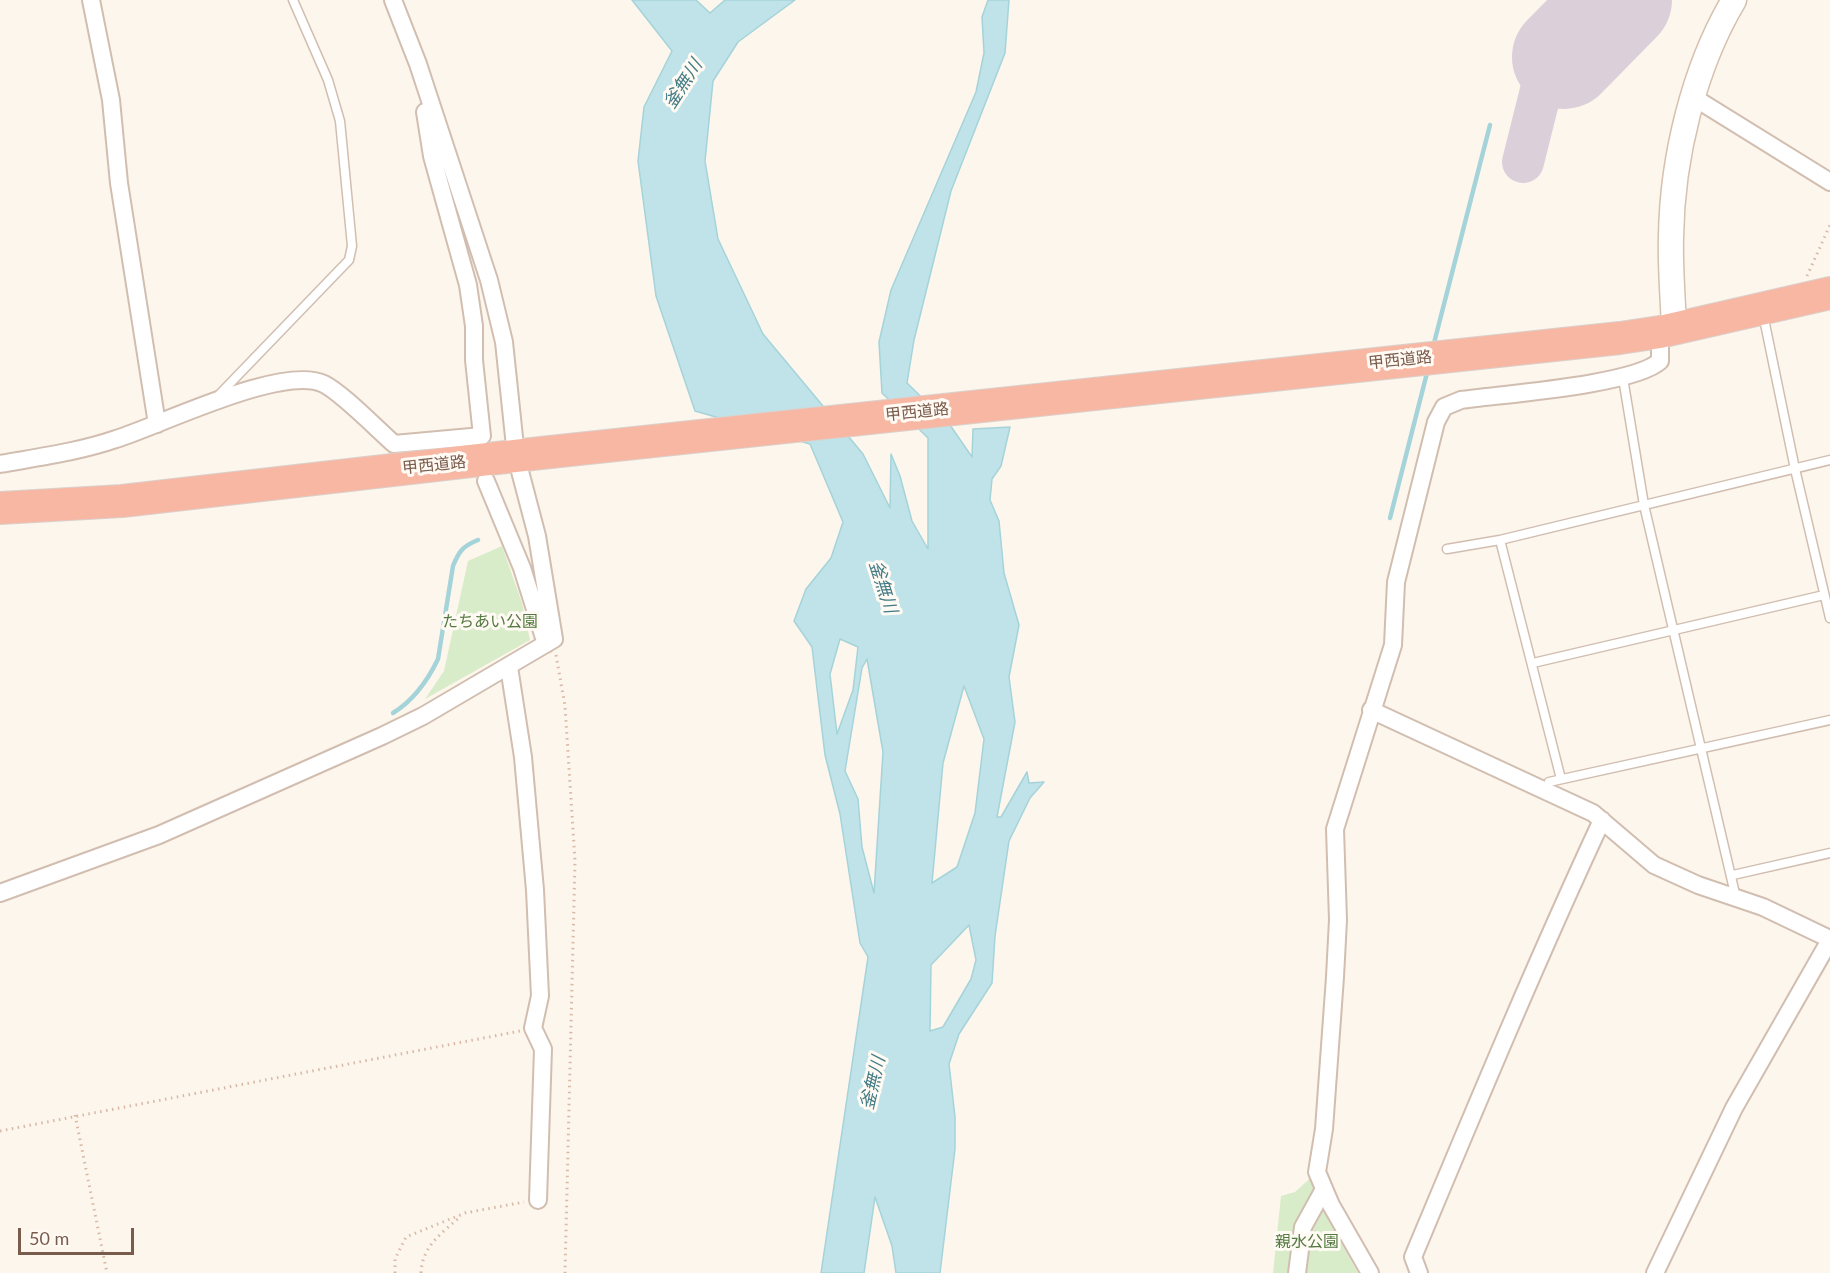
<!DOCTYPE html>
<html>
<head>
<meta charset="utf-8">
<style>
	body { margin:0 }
	#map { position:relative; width:1830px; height:1273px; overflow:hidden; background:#fdf6ec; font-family:Lato,sans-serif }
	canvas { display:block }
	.scale { position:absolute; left:18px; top:1228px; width:116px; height:27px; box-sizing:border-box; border:3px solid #7a5c4d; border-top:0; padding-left:8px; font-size:18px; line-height:21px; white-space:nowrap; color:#7a5c4d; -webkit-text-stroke:4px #fffaf3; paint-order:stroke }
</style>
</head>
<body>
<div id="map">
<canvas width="1830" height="1273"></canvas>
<div class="scale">50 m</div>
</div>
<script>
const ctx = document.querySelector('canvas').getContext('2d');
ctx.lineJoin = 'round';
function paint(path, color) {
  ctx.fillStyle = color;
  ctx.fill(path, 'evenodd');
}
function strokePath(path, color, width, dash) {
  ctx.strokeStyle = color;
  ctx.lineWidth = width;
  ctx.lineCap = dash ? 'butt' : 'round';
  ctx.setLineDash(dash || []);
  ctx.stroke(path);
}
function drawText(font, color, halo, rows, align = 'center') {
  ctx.font = font + ' Lato,"Noto Sans JP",sans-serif';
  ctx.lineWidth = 6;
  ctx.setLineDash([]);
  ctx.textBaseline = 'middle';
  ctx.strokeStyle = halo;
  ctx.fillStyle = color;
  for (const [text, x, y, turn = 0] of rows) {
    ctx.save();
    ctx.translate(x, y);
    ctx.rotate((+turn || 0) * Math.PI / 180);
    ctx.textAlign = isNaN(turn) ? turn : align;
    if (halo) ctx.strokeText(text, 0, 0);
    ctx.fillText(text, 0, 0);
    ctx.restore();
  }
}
paint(new Path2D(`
	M502,546L522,603L530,640L425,699L444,671L468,561Z
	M1317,1172L1318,1200L1358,1273H1273L1281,1196L1295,1192Z`), '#d8ecc9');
const water = new Path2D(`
	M632,0H696L710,13L725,0H795L738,42L713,81L705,161L718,239L763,334L863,454L890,508L891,454L900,476L912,521L928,549V438L882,393L879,342L891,290L976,92L984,53L982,17L988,0H1009L1005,53L951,191L914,340L907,383L950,425L972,457L973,429L1010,427L1001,466L992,479L990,500L999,521L1004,573L1019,625L1009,677L1015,722L997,817H1001L1027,772L1029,783L1044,782L1030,798L1009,841L995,936L992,983L959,1034L949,1064L955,1117V1149L940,1273H896L892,1246L875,1197L864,1273H821L868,957L860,943L840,814L825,755L812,647L794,621L806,589L831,558L843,522L810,444L695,411L656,296L638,161L644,107L672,51ZM840,639L858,647L853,690L837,734L830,674ZM867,659L883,752L874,893L862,847L858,799L845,771L862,668ZM964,686L984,739L975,813L957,867L932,883L943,763ZM969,925L976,960L971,979L943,1027L930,1031L931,965Z`);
paint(water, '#bfe3e8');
strokePath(water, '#a5d3da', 1.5);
strokePath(new Path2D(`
	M1433,347L1490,125
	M1390,518L1428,369
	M393,713C414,700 427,682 438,659L453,566C459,551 463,546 478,540`), '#a5d3da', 4.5);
strokePath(new Path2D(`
	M1523,162L1544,78L1564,57`), '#dbcfda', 42);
strokePath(new Path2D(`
	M1564,57L1620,0`), '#dbcfda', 104);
const lane = new Path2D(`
	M1763,314L1795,469L1830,618
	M1623,378L1644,505L1736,898
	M216,398L349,260L352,246L340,121L328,80L293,0
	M1500,540L1561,779
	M1447,549L1500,540L1830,460
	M1533,663L1824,595
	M1549,782L1830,720
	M1733,875L1830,853`);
const street = new Path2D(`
	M91,0L111,100L119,183L157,424
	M1693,97L1830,182
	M0,464C39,457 78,452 116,439C161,425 283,364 324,384C342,393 377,429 394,444L482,436L474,360V326L468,285L432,156L425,112
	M486,481L522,568L546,644
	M509,667L523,757L535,890L540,996L533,1028L543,1049L538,1200
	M1371,710L1593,813L1654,865L1698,885L1763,907L1830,939
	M0,893L159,835L382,736L423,716L554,639L537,536L516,456L504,342L489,280L418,64L393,0
	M1297,1273L1303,1227L1324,1189
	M1370,1273L1331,1205L1317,1172L1324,1129L1335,977L1338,920L1335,829L1393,645L1396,582L1436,422L1444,407L1461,400C1503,394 1634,385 1660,361V332
	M1419,1273L1413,1257C1474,1111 1535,964 1602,820
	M1655,1273L1734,1108L1830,940`);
const secondary = new Path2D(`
	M1674,329C1673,298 1670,267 1671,237C1672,158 1694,67 1734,0`);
const highway = new Path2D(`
	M0,508L122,501L541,453L1620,338L1660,332L1830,293`);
strokePath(lane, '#d1beb0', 11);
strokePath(street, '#d1beb0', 20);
strokePath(secondary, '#d6c0b0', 27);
strokePath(highway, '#dad1cd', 34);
strokePath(new Path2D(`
	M1807,276L1830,225
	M556,655L565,706L575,861L565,1273
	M75,1115L107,1273
	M0,1131L520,1031
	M395,1273V1259L406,1237L465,1213L524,1202
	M421,1273C422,1246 442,1233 461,1216`), '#d9b8a5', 3, [1.5, 4.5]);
strokePath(lane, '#fff', 8);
strokePath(street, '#fff', 16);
strokePath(secondary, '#fff', 24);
strokePath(highway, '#f7b7a3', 32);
drawText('16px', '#7a5c4d', '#fffaf3', [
	["甲西道路",1400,360,-6],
	["甲西道路",917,412,-6],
	["甲西道路",434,465,-6]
]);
drawText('16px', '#537a41', '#fffaf3', [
	["たちあい公園",490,622],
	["親水公園",1307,1242]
]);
drawText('italic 18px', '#437c86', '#fffaf3', [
	["釜無川",683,84,-57],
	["釜無川",883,587,72],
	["釜無川",873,1083,-77]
]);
</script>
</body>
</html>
